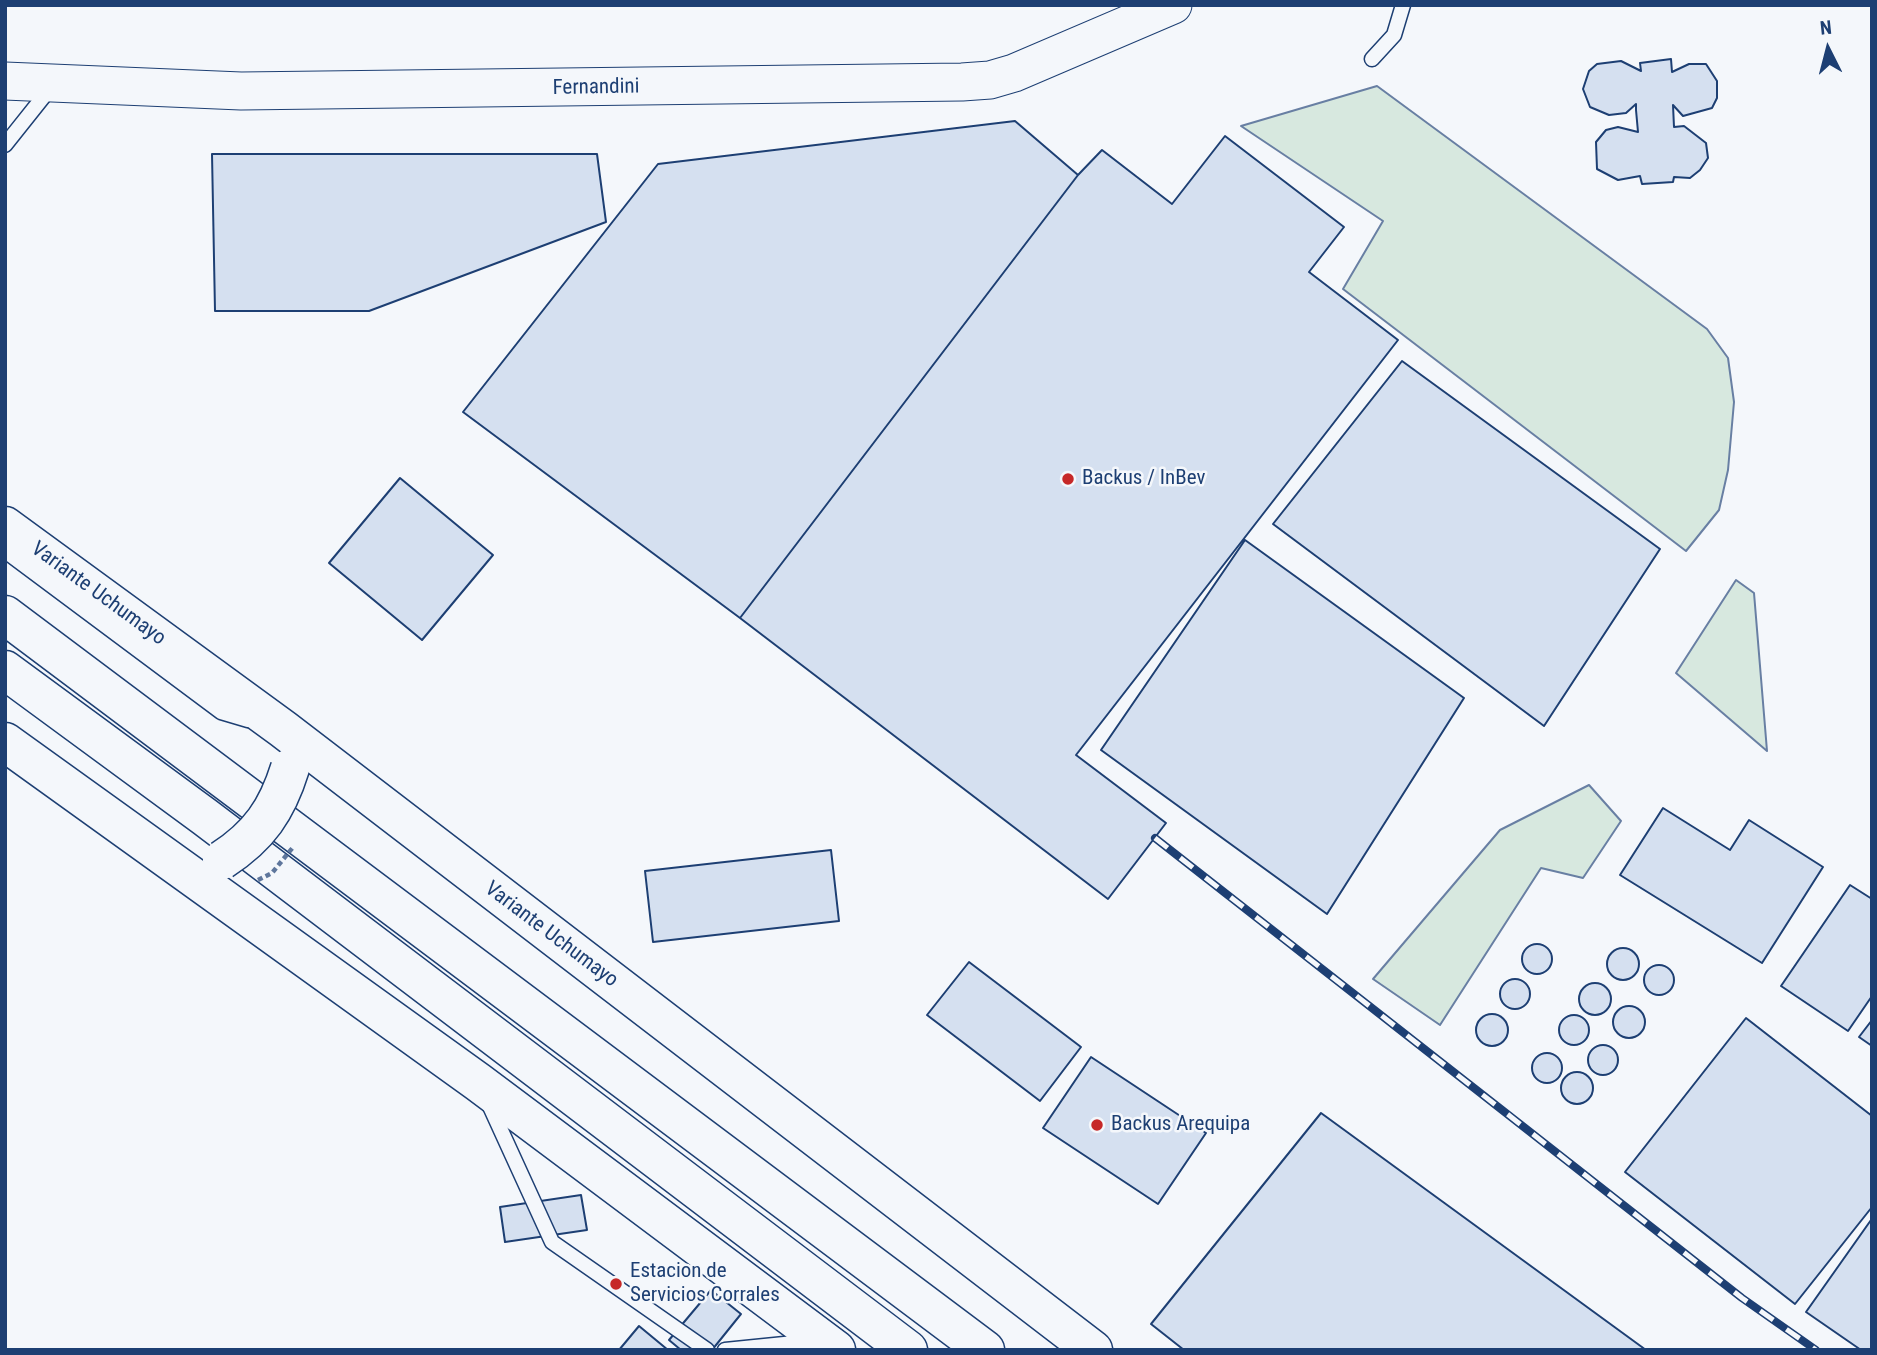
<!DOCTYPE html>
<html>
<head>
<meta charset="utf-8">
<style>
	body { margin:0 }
	#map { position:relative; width:1877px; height:1355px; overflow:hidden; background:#f4f7fb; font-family:"Roboto Condensed",sans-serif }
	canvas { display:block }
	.frame { position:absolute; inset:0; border:7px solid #1d3f73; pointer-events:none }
	.north { position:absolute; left:1793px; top:14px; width:70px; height:70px; -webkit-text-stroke:5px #f4f7fb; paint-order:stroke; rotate:354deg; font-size:19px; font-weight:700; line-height:28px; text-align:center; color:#1d3f73 }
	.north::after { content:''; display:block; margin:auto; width:24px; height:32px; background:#1d3f73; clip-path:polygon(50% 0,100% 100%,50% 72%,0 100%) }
</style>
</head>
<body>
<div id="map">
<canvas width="1877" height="1355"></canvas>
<div class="frame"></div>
<div class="north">N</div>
</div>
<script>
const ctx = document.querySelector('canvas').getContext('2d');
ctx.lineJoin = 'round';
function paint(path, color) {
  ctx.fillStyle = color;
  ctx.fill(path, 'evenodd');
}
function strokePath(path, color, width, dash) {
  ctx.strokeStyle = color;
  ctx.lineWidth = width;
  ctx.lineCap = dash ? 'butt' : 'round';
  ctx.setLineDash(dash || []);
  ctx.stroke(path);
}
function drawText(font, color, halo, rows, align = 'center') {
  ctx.font = font + ' "Roboto Condensed",sans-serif';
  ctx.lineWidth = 5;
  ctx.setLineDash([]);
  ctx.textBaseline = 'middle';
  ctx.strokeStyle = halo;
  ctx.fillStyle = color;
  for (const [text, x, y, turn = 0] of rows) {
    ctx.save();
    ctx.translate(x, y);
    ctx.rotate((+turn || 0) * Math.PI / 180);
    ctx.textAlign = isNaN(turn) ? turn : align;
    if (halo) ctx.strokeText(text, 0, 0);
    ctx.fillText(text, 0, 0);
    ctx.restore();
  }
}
const green = new Path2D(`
	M1377,86L1707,329L1728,358L1734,402L1728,470L1719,510L1686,551L1343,289L1383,221L1241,126Z
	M1736,580L1754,593L1767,751L1676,673Z
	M1589,785L1621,821L1583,878L1541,868L1440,1025L1373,979L1500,830Z`);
paint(green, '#d7e8df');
strokePath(green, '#687fa3', 2);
const building = new Path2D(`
	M1671,59L1672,72L1689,64H1706L1717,81V98L1712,108L1683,116L1673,105L1674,127L1684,126L1706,143L1708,158L1700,170L1690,178L1674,177L1673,182L1642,184L1640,176L1618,180L1597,169L1596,142L1606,130L1618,127L1638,132L1636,110V104L1626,113L1609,115L1590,107L1583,89L1589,71L1597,64L1621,61L1641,71L1640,63Z
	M1015,121L1078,175L740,618L463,412L658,164Z
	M1225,136L1344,227L1309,272L1398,340L1076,755L1166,823L1108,899L740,618L1078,175L1102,150L1172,204Z
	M212,154H597L606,222L369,311H215Z
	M1402,361L1660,549L1544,726L1273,524Z
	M400,478L493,555L422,640L329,563Z
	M1245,540L1464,698L1327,914L1101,750Z
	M1663,808L1730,850L1749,820L1823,867L1762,963L1620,875Z
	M831,850L839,921L653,942L645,871Z
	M1850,885L1872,899V996L1848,1031L1781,986Z
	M1522 959a15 15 0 1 1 30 0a15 15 0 1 1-30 0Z
	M1607 964a16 16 0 1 1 32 0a16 16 0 1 1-32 0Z
	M969,962L1081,1047L1040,1101L927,1015Z
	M1644 980a15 15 0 1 1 30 0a15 15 0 1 1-30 0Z
	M1500 994a15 15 0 1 1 30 0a15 15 0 1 1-30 0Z
	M1579 999a16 16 0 1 1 32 0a16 16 0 1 1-32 0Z
	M1613 1022a16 16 0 1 1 32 0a16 16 0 1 1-32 0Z
	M1476 1030a16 16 0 1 1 32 0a16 16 0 1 1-32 0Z
	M1559 1030a15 15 0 1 1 30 0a15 15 0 1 1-30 0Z
	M1746,1018L1872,1116V1207L1795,1304L1625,1172Z
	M1872,1020V1046L1859,1037Z
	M1588 1060a15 15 0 1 1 30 0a15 15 0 1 1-30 0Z
	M1532 1068a15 15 0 1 1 30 0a15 15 0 1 1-30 0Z
	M1091,1057L1206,1133L1158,1204L1043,1128Z
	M1561 1088a16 16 0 1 1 32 0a16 16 0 1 1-32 0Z
	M1321,1113L1646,1350H1184L1151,1324Z
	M581,1195L587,1230L505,1242L500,1207Z
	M1871,1220L1872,1350H1861L1806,1312Z
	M711,1290L741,1314L712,1350H681L669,1340Z
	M639,1326L668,1350H619Z`);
paint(building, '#d5e0f0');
strokePath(building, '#1d3f73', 2);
const service = new Path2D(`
	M1372,59L1394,35L1403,5
	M5,145L52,86
	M5,551L221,712L248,720
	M488,1102L552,1242L707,1350
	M725,1350L814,1341`);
const tertiary = new Path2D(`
	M5,81L241,91L962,82L990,80L1014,73L1173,5`);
const secondary = new Path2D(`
	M5,526L283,729L1093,1350
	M5,742L478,1082L836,1350`);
const motorway = new Path2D(`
	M5,615L985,1350
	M5,670L205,817L908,1350`);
strokePath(service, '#1d3f73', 17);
strokePath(tertiary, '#1d3f73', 39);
strokePath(secondary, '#1d3f73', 41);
strokePath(motorway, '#1d3f73', 41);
strokePath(service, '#f4f7fb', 14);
strokePath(tertiary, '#f4f7fb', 37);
strokePath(secondary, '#f4f7fb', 38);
strokePath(motorway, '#f4f7fb', 38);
const rail = new Path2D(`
	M1155,838L1742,1298L1816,1350`);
strokePath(rail, '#1d3f73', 8);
strokePath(rail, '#f4f7fb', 5, [16]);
const secondaryBridge = new Path2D(`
	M222,860C259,836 277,810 290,768`);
strokePath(secondaryBridge, '#1d3f73', 41, []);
strokePath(new Path2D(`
	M258,880L272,873L294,846`), '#5e769c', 4.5, [5, 3.5]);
strokePath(secondaryBridge, '#f4f7fb', 38);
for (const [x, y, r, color] of [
	[1068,479,7,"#c62828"],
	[1097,1125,7,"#c62828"],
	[616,1284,7,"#c62828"]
]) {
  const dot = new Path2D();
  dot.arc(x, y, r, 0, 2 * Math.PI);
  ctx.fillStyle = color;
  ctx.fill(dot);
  strokePath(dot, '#f4f7fb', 2.5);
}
drawText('21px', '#1d3f73', '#f4f7fb', [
	["Fernandini",596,88,-1],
	["Variante Uchumayo",98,594,36],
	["Variante Uchumayo",551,935,37]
]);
drawText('21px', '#1d3f73', '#f4f7fb', [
	["Backus / InBev",1082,479],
	["Backus Arequipa",1111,1125],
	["Estacion de",630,1272],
	["Servicios Corrales",630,1296]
], 'left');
</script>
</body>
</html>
